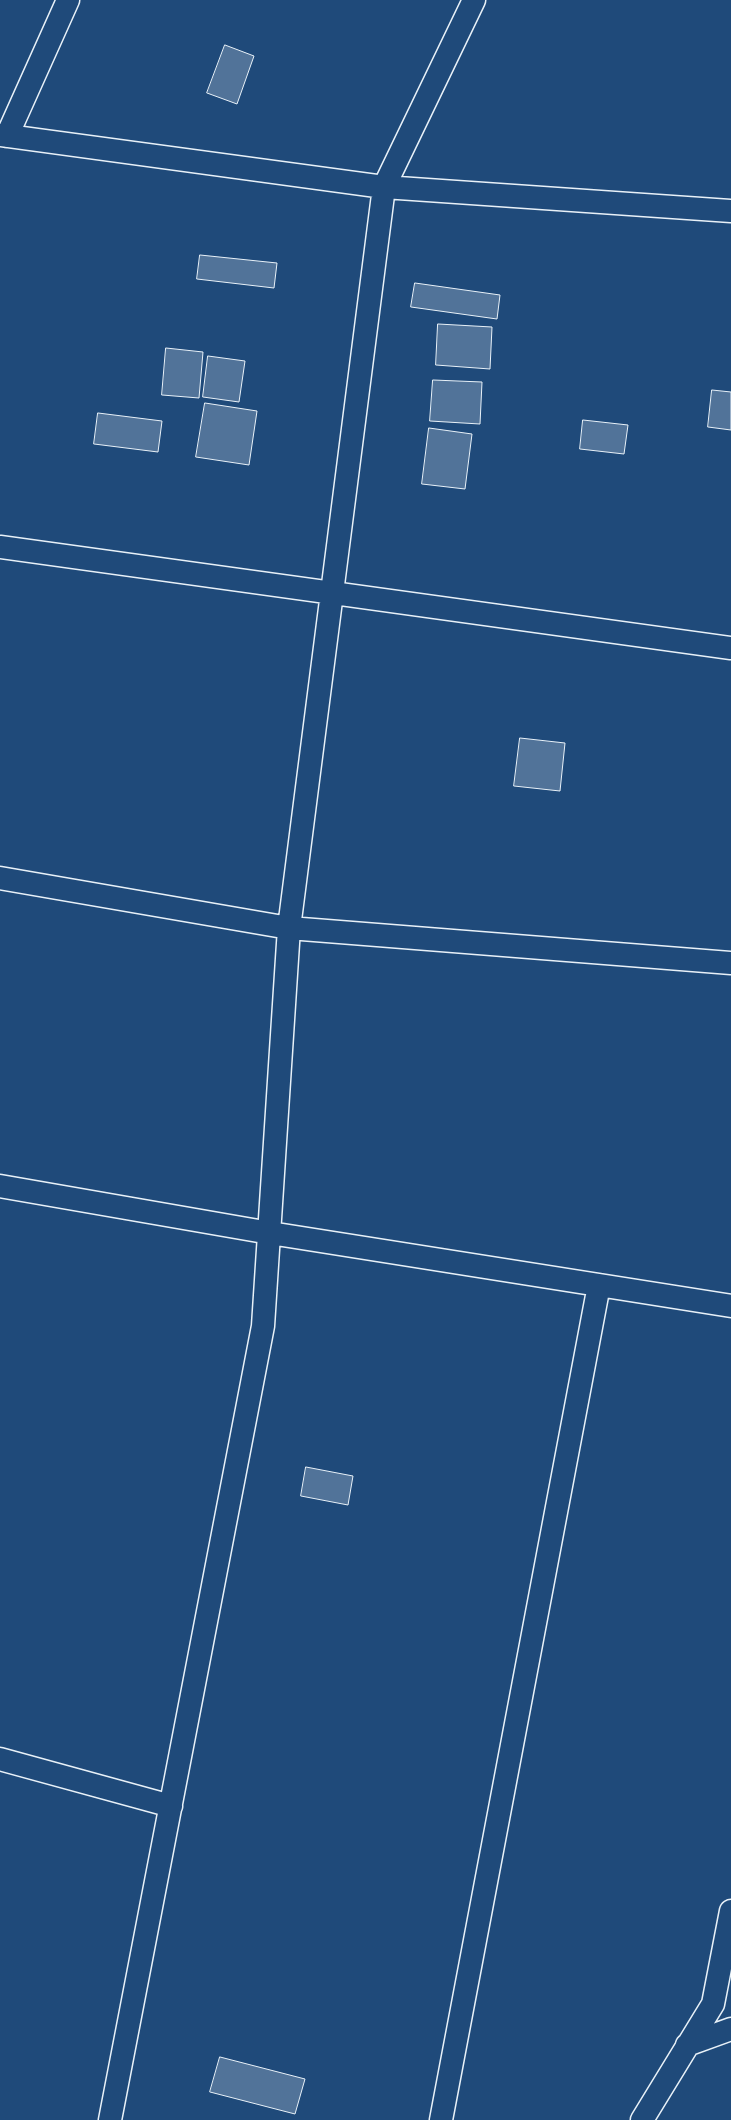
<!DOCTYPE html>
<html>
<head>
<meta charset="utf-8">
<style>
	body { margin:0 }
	canvas { display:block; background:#1f4a7a }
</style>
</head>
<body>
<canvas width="731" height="2120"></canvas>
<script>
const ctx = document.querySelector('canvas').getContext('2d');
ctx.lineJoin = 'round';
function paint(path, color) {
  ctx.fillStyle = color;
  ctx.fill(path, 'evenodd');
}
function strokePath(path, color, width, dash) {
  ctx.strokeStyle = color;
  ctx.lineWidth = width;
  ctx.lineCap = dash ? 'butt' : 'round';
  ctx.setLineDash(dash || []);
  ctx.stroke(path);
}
const building = new Path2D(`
	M225,45L254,56L237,104L207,93Z
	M200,255L277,263L274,288L197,279Z
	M415,283L500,295L497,319L411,307Z
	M438,324L492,327L490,369L436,365Z
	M166,348L203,352L199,398L162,395Z
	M208,356L245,361L239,402L203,397Z
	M433,380L482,382L480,424L430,421Z
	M712,390L731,392V430L708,427Z
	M205,403L257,411L249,465L196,457Z
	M98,413L162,421L158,452L94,444Z
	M583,420L628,425L624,454L580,449Z
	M429,428L472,434L465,489L422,484Z
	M520,738L565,743L560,791L514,786Z
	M306,1467L353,1476L348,1505L301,1496Z
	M220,2057L305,2079L295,2114L210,2092Z`);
paint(building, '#517399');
strokePath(building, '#e8f1f8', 1);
const minor = new Path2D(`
	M0,135L384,187L731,211
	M7,136L68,0
	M0,547L731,648
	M0,878L289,928L731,963
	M0,1186L270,1233L731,1306
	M0,1759L171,1806
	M687,2045L731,2029
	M110,2120L263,1326L289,928L384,187L474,0
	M441,2120L599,1285
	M642,2120L713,2004L731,1911`);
strokePath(minor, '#e8f1f8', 25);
strokePath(minor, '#1f4a7a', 22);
</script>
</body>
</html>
